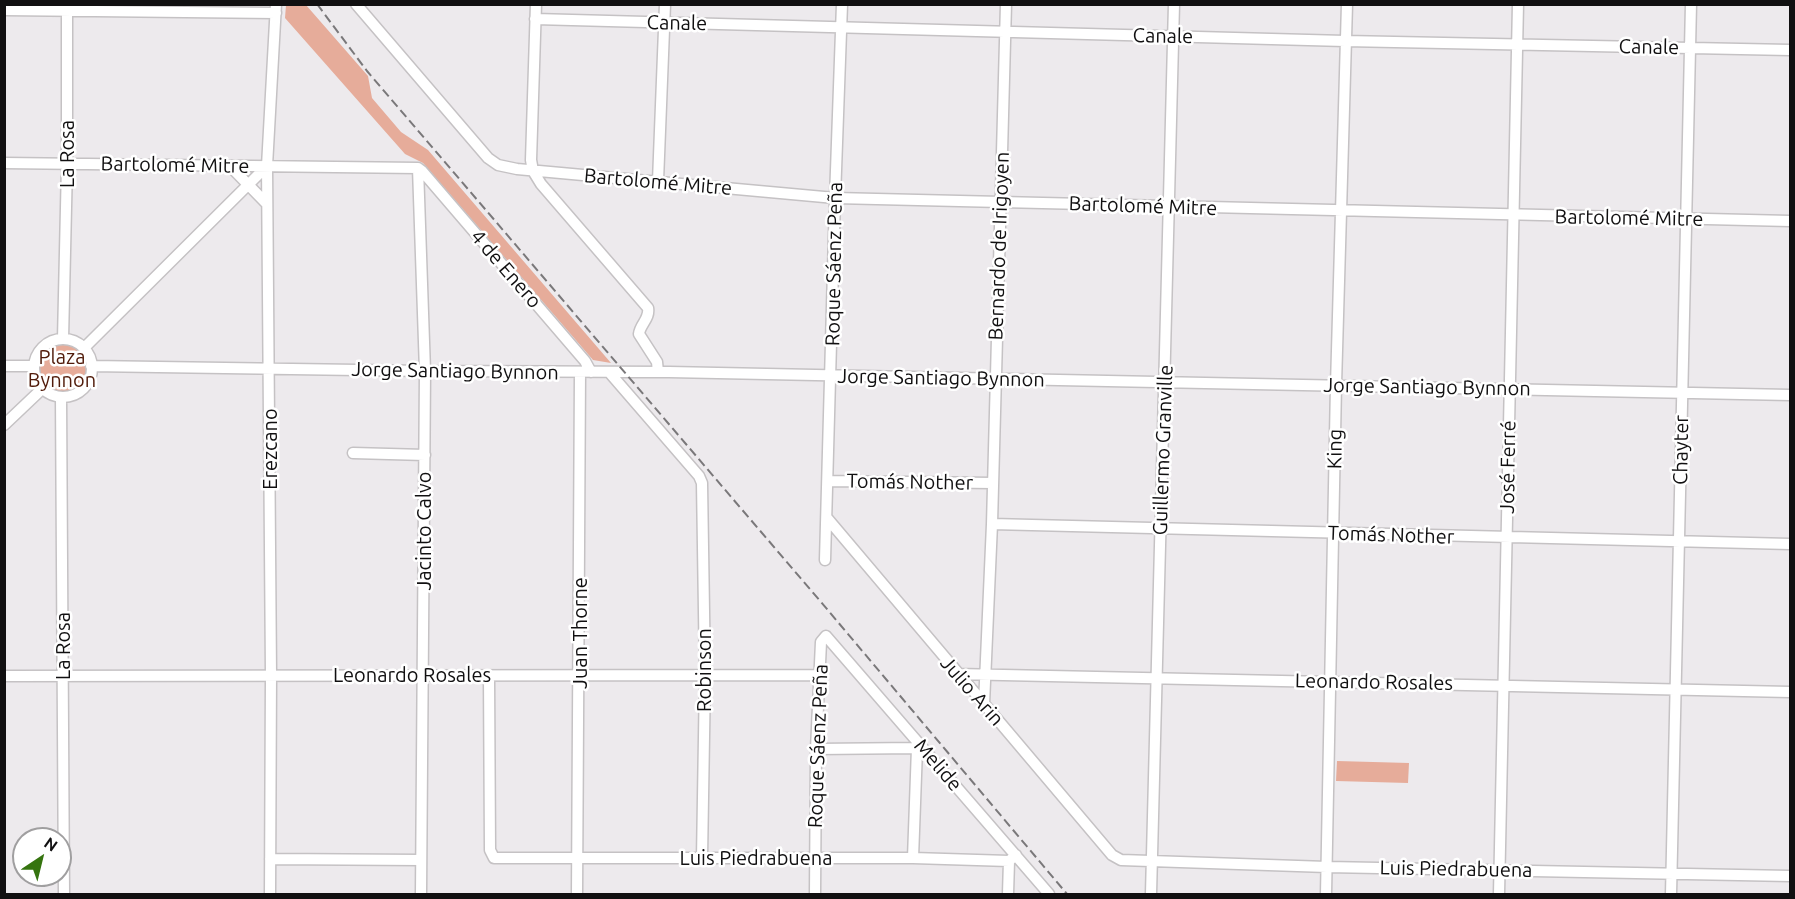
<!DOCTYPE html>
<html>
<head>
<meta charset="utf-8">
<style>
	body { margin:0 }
	#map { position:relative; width:1795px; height:899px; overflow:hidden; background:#edeaed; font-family:Ubuntu,sans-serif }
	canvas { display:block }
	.frame { position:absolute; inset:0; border:6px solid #111011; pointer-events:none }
	.north { position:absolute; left:12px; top:827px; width:60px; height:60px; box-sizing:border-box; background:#fff; border:2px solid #a09fa0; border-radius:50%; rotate:35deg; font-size:16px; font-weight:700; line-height:24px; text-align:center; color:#111011 }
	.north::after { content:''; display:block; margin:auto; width:21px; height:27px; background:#35740f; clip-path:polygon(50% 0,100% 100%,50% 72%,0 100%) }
</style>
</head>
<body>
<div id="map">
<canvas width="1795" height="899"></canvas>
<div class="frame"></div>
<div class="north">N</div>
</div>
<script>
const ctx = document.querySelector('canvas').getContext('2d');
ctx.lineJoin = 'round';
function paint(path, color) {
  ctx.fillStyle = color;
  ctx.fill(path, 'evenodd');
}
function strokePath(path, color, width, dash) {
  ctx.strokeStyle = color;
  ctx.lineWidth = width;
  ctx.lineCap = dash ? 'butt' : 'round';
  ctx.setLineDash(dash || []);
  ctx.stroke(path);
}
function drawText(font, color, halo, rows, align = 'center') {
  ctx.font = font + ' Ubuntu,sans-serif';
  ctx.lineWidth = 5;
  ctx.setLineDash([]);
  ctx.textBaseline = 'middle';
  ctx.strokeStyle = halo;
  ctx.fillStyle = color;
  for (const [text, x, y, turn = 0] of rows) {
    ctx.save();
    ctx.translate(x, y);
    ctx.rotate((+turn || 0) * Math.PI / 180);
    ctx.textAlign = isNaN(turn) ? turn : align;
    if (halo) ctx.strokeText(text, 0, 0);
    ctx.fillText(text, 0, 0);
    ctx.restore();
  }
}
paint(new Path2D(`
	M286,5H306L368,76L372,98L401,132L428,150L611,363L593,360L423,163L405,154L285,18Z
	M37 368a25 25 0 1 1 50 0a25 25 0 1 1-50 0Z
	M1337,761L1409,763L1408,783L1336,781Z`), '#e6ac9a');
const minor = new Path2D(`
	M356,4L488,158L498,165L517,169L835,198L1790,221
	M536,4L531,160L533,171L541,184L648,308C650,319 640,324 639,334L657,362L658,372
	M4,10L276,13
	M535,19L1345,41L1790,50
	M4,163L418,168
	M230,166L267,204
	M418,168L425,371L421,894
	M418,168L422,171L585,361L591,372
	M658,181L665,4
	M63,339L67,164V4
	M34 368a29 29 0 1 1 58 0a29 29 0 1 1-58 0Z
	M84,348L267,166
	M4,366H34
	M91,366L425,371L669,372L1790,395
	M609,372L699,476L702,483L705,676L702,858
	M61,397L64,894
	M4,425L43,388
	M353,453L425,455
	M828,481L993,483
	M827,518L1112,855L1121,860L1327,867L1790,876
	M992,524L1790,544
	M825,560L835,198L842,4
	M957,674L1790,692
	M4,676L820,675
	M489,676L490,850L494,858H913L1009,861L1016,855
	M984,704L992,524L1006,4
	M816,749L917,748L921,746
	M913,858L917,748
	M270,859L421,860
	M270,894L271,675L267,166L276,4
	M577,894L580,372
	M815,894L816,749L821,642L826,636L1049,894
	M1008,894L1009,861
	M1151,894L1174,4
	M1326,894L1336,385L1347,4
	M1499,894L1518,4
	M1671,894L1691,4`);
strokePath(minor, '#c5c2c4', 13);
strokePath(minor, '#fff', 10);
strokePath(new Path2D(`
	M317,4L367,71L821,602L1067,894`), '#7a787a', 2, [9, 4.5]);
drawText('20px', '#111011', '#fff', [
	["Canale",677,23,1],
	["Canale",1163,36,1],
	["Canale",1649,47,1],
	["La Rosa",67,154,-90],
	["Bartolomé Mitre",175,165,1],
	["Bartolomé Mitre",658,182,5],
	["Bartolomé Mitre",1143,206,2],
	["Bartolomé Mitre",1629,218,1],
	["Bernardo de Irigoyen",999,246,-88],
	["Roque Sáenz Peña",834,264,-89],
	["4 de Enero",506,269,49],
	["Jorge Santiago Bynnon",455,371,1],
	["Jorge Santiago Bynnon",941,378,1],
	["Jorge Santiago Bynnon",1427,387,1],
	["Erezcano",270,449,-90],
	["King",1335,449,-89],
	["Guillermo Granville",1163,450,-88],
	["Chayter",1681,450,-89],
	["José Ferré",1508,467,-89],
	["Tomás Nother",910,482,1],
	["Jacinto Calvo",424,531,-90],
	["Tomás Nother",1391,535,2],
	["Juan Thorne",580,633,-90],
	["La Rosa",63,646,-90],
	["Robinson",704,670,-90],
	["Leonardo Rosales",412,675],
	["Leonardo Rosales",1374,682,1],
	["Julio Arin",972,691,49],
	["Roque Sáenz Peña",818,746,-88],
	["Melide",938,765,49],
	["Luis Piedrabuena",756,858],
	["Luis Piedrabuena",1456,869,1]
]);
drawText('20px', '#511b0a', '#fff', [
	["Plaza",62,357],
	["Bynnon",62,380]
]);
</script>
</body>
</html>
